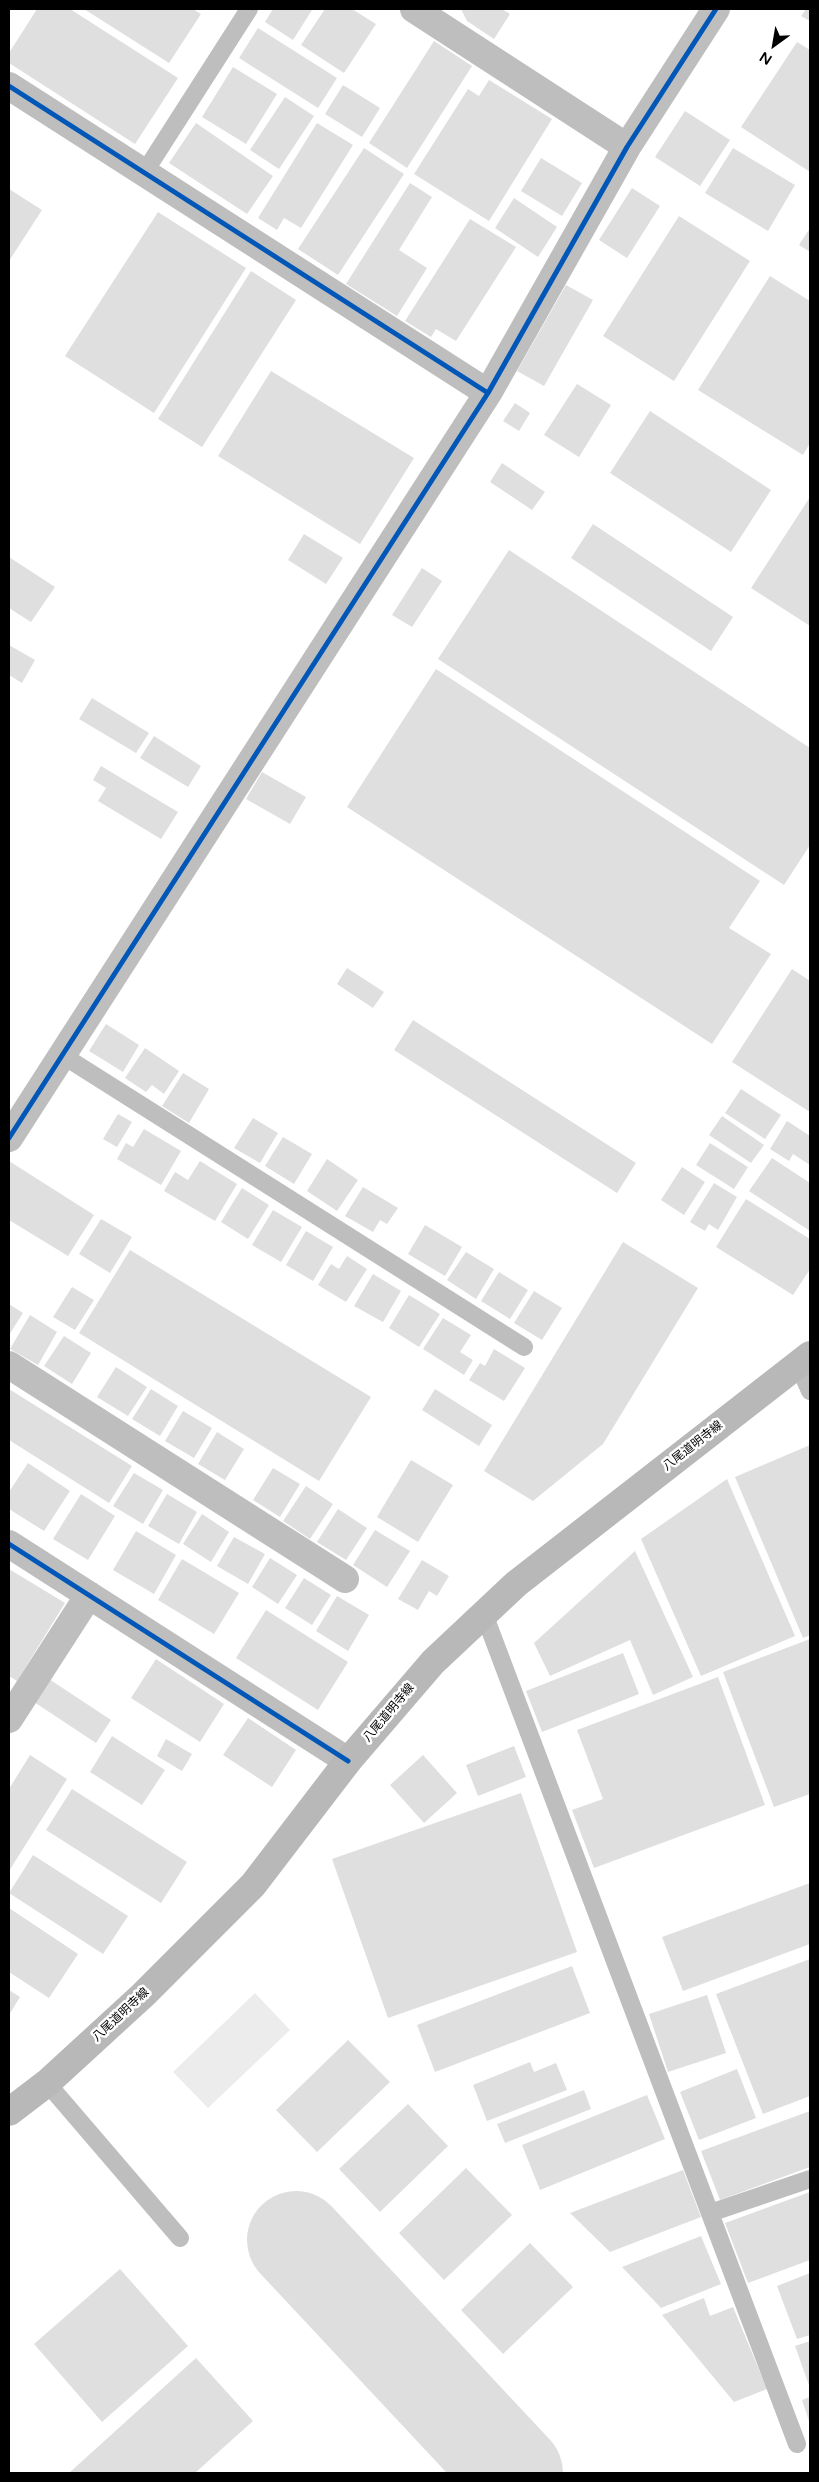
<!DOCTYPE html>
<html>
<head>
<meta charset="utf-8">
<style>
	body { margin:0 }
	#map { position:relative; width:819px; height:2482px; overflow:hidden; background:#fff; font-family:"Varela Round",sans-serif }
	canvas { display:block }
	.frame { position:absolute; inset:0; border:10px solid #000; pointer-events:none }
	.north { position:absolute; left:749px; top:20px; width:50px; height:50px; -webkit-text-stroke:4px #fff; paint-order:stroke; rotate:212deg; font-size:14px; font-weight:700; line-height:20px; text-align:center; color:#000 }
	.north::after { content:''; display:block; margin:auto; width:18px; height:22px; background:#000; clip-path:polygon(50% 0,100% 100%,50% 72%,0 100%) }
</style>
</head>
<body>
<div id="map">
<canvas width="819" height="2482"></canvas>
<div class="frame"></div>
<div class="north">N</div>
</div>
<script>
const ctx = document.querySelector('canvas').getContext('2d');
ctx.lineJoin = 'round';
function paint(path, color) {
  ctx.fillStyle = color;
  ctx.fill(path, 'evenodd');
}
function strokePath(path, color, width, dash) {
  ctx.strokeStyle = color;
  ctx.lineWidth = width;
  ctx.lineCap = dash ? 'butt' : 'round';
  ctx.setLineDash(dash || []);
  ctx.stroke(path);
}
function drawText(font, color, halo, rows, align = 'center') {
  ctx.font = font + ' "Varela Round","Noto Sans JP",sans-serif';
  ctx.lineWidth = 5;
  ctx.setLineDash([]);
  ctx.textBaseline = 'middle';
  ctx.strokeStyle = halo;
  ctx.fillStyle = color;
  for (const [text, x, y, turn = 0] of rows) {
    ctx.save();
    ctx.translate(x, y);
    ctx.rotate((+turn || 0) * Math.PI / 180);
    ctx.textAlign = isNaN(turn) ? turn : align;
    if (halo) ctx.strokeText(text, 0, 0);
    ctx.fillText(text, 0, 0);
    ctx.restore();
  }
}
paint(new Path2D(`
	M255,1993L290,2030L208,2108L173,2072Z`), '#ececec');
strokePath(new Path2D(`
	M296,2240L514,2473`), '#dedede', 98);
paint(new Path2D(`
	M37,9H70L178,78L135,144L9,63V53Z
	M84,9H193L201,14L169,63Z
	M273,9H311L312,10L293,40L265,22Z
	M325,9H352L376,24L344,73L301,45Z
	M461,9H502L510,14L494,39L467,21Z
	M806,9H810V21L801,16Z
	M258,28L337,78L318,108L239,58Z
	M434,41L472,66L407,168L369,143Z
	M797,42L810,50V172L741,127Z
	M233,67L277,94L246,144L202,117Z
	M489,80L552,119L489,221L414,174L468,89L479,96Z
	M343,85L380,108L362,137L325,114Z
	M285,97L314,116L279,169L250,150Z
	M685,111L730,140L700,186L655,157Z
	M196,123L273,176L247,214L169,163Z
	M317,123L353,145L301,228L284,218L277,230L258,218Z
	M364,148L404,174L338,275L298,249Z
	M733,148L795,185L768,231L705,193Z
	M541,158L582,183L562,216L521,191Z
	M410,183L432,197L399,250L427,268L397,316L346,284Z
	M632,188L660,206L627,258L599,240Z
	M9,189L42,210L9,261Z
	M514,198L557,227L538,257L495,228Z
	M158,212L246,268L154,413L65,356Z
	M679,216L750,261L674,381L603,336Z
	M470,219L516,247L456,341L436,329L431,337L405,321Z
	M810,228V252L799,245Z
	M251,271L296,300L202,447L158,419Z
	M770,276L810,301V443L803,455L698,390Z
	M566,285L593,300L544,386L517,371Z
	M271,371L414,458L360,544L218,456Z
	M577,384L611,405L579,457L544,435Z
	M515,403L530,413L519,431L503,421Z
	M650,411L771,490L731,552L610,473Z
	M502,463L545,492L532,510L490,482Z
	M810,497V626L751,588Z
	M593,524L733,617L711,651L571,558Z
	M304,534L343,558L326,584L288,560Z
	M509,550L810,748V845L784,885L438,659Z
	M9,557L55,587L31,622L9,608Z
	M422,568L442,581L412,627L392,615Z
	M9,645L35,660L22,683L9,675Z
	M436,669L760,881L729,928L771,954L712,1044L347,807Z
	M92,698L149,733L136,753L79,719Z
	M154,736L201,766L188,787L140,758Z
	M101,766L178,812L161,839L98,801L106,788L93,780Z
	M262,772L306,797L290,824L246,799Z
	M347,968L384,992L373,1008L337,984Z
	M792,969L810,981V1112L732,1062Z
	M413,1020L636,1163L617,1193L394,1050Z
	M106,1024L139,1045L123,1072L89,1051Z
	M145,1048L179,1071L164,1094L152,1085L146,1092L125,1078Z
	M183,1073L209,1089L189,1123L162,1106Z
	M741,1089L781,1115L765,1139L725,1113Z
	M118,1114L132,1122L117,1147L103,1139Z
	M722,1116L764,1145L751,1163L709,1135Z
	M253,1118L278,1133L260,1163L234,1148Z
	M787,1121L810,1136V1165L793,1154L789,1161L770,1149Z
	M144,1129L181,1151L161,1185L117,1159L126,1143L133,1147Z
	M283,1137L312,1154L294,1184L265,1166Z
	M710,1143L748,1167L734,1189L696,1165Z
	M772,1158L810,1183V1231L749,1191Z
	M327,1159L358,1180L337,1211L307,1191Z
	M9,1161L94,1215L68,1256L9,1220Z
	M200,1161L237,1184L215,1221L164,1191L175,1172L188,1180Z
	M682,1167L705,1182L684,1215L661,1200Z
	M714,1183L737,1197L718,1230L709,1224L705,1231L690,1222Z
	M363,1187L398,1208L387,1224L380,1220L373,1232L345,1216Z
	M242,1188L269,1205L248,1239L221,1222Z
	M746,1199L810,1239V1269L793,1295L716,1247Z
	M273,1210L302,1227L281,1262L252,1245Z
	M101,1219L132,1237L110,1273L79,1254Z
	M425,1225L462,1247L445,1276L408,1254Z
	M306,1231L333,1247L313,1281L286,1265Z
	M623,1242L698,1288L603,1444L533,1501L484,1471Z
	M130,1250L371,1397L319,1481L79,1333Z
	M466,1252L494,1269L476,1299L447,1280Z
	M347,1256L367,1269L346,1302L318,1285L331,1264L339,1269Z
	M499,1272L528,1290L510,1319L481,1301Z
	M373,1274L401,1291L383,1322L354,1306Z
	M72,1287L94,1300L75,1330L53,1317Z
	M534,1291L562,1308L542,1340L514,1323Z
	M409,1295L440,1314L419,1347L389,1328Z
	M9,1304L23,1313L9,1335Z
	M30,1315L57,1332L38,1365L10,1349Z
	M443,1318L471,1335L460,1352L473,1360L464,1375L423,1349Z
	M64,1336L91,1353L72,1384L44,1366Z
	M494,1349L525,1368L504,1401L469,1380L480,1363L485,1366Z
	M116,1367L147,1387L128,1416L97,1397Z
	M9,1389L132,1466L109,1503L9,1440Z
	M151,1389L178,1406L160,1436L132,1419Z
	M435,1389L492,1425L479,1446L422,1410Z
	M183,1411L212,1428L194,1458L165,1441Z
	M217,1432L244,1449L225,1480L198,1464Z
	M810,1445V1635L803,1638L735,1477Z
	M411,1460L453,1485L418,1542L377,1517Z
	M28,1463L70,1491L44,1531L9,1509V1492Z
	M273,1468L300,1484L280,1517L253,1500Z
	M134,1473L163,1490L143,1524L113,1506Z
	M727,1479L795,1636L701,1676L641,1539Z
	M306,1486L333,1504L310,1539L283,1521Z
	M81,1494L115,1516L88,1560L53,1539Z
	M167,1494L197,1512L179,1544L148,1526Z
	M338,1509L367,1528L346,1560L317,1542Z
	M202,1514L229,1532L211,1562L183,1544Z
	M375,1530L410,1551L387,1587L353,1565Z
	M136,1531L176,1555L154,1594L113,1570Z
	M234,1537L265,1554L248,1584L217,1566Z
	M635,1551L693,1677L653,1695L630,1640L550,1676L534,1643Z
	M270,1558L297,1575L278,1604L252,1587Z
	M182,1559L239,1593L214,1634L158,1600Z
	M422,1560L449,1576L437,1596L429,1591L418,1610L398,1599Z
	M9,1569L65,1603L17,1681L9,1676Z
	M304,1578L331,1595L312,1625L285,1608Z
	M337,1596L369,1615L348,1651L316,1631Z
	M266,1610L348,1662L318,1710L236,1658Z
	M810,1639V1794L774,1807L723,1672Z
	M623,1653L639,1694L542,1732L526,1691Z
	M156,1659L224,1704L200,1742L131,1698Z
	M718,1677L765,1805L594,1868L572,1810L603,1799L577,1730Z
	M49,1679L111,1720L96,1743L34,1702Z
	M248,1718L296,1750L272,1787L223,1755Z
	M112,1736L165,1770L142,1805L90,1772Z
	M166,1739L192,1754L182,1771L157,1756Z
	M514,1746L526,1777L478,1796L466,1765Z
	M30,1755L67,1779L9,1871V1789Z
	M423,1755L457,1793L424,1823L390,1785Z
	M72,1789L187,1862L161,1903L46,1830Z
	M521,1793L577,1952L388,2018L332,1859Z
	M33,1855L128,1916L103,1954L9,1893Z
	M810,1883V1944L683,1991L662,1937Z
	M9,1908L78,1954L49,1998L9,1972Z
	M810,1959V2096L763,2114L716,1994Z
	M572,1966L590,2013L435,2072L417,2025Z
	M9,1990L20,1997L9,2015Z
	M707,1995L726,2053L668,2072L649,2014Z
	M348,2040L390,2082L317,2152L276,2110Z
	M530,2062L534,2072L556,2063L567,2090L487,2121L473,2085Z
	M737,2069L756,2118L699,2140L680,2092Z
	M584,2090L591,2109L505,2143L497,2124Z
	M647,2095L665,2139L540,2190L522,2145Z
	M408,2104L448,2146L380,2212L339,2169Z
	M810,2111V2167L720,2200L701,2151Z
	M466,2168L512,2215L444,2280L399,2233Z
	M683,2170L701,2217L610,2252L570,2213Z
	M810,2192V2260L748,2283L725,2223Z
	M701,2236L721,2284L661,2308L622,2267Z
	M530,2243L573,2287L503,2354L461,2310Z
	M120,2269L188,2346L102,2422L34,2344Z
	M810,2273V2335L797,2339L777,2286Z
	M704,2298L710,2316L733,2307L767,2389L734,2402L662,2315Z
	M810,2341V2388L795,2346Z
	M196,2358L253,2421L195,2473H69Z
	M810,2397V2424L802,2400Z`), '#dfdfdf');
strokePath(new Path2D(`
	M144,173L249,9
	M62,1055L524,1347
	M798,1364L810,1391
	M484,1614L797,2444
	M47,2083L180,2238
	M710,2213L810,2179`), '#bebebe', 18);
strokePath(new Path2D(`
	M414,9L627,147
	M9,86L488,393
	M9,1138L488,393L627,147L716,9
	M9,1365L345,1579
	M9,1544L348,1761
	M9,1719L89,1595`), '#bebebe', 28);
strokePath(new Path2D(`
	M9,2112L47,2083L143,1995L253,1885L348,1761L433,1662L516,1584L810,1355`), '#b8b8b8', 28);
strokePath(new Path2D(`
	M9,86L488,393
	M9,1138L488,393L627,147L716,9
	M9,1544L348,1761`), '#0057b8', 5);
drawText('12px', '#000', '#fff', [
	["八尾道明寺線",693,1446,-38],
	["八尾道明寺線",389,1713,-50],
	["八尾道明寺線",121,2015,-43]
]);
</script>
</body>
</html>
